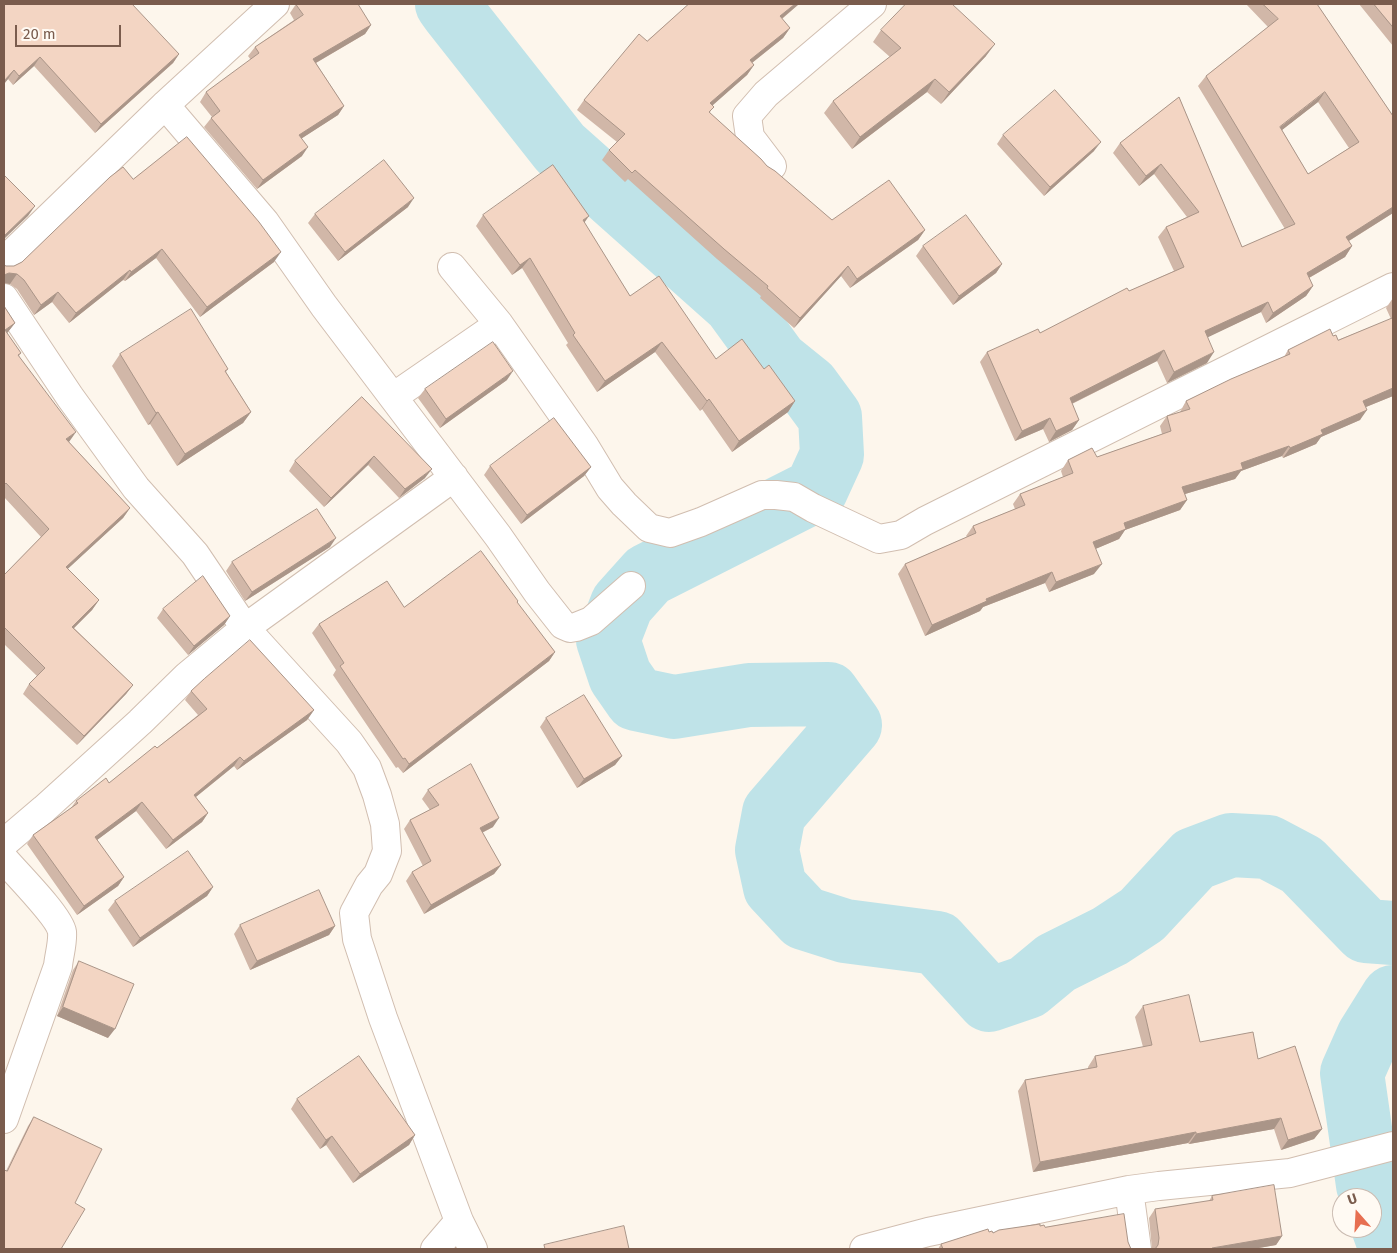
<!DOCTYPE html>
<html>
<head>
<meta charset="utf-8">
<style>
	body { margin:0 }
	#map { position:relative; width:1397px; height:1253px; overflow:hidden; background:#fdf6ec; font-family:"Fira Sans",sans-serif }
	canvas { display:block }
	.frame { position:absolute; inset:0; border:5px solid #7a5c4d; pointer-events:none }
	.north { position:absolute; left:1332px; top:1188px; width:50px; height:50px; box-sizing:border-box; background:#fffaf3; border:1px solid #cabbb1; border-radius:50%; rotate:341deg; font-size:14px; font-weight:700; line-height:20px; text-align:center; color:#7a5c4d }
	.north::after { content:''; display:block; margin:auto; width:18px; height:22px; background:#e76f51; clip-path:polygon(50% 0,100% 100%,50% 72%,0 100%) }
	.scale { position:absolute; left:15px; top:25px; width:106px; height:22px; box-sizing:border-box; border:2px solid #7a5c4d; border-top:0; padding-left:6px; font-size:15px; line-height:18px; white-space:nowrap; color:#7a5c4d; -webkit-text-stroke:4px #fffaf3; paint-order:stroke }
</style>
</head>
<body>
<div id="map">
<canvas width="1397" height="1253"></canvas>
<div class="frame"></div>
<div class="north">U</div>
<div class="scale">20 m</div>
</div>
<script>
const ctx = document.querySelector('canvas').getContext('2d');
ctx.lineJoin = 'round';
function strokePath(path, color, width, dash) {
  ctx.strokeStyle = color;
  ctx.lineWidth = width;
  ctx.lineCap = dash ? 'butt' : 'round';
  ctx.setLineDash(dash || []);
  ctx.stroke(path);
}
function paint(path, color) {
  ctx.fillStyle = color;
  ctx.fill(path, 'evenodd');
}
strokePath(new Path2D(`
	M447,4L452,11L560,148L734,303L777,362L808,387L830,417L832,455L816,490L648,575L622,604L608,640L620,676L636,699L674,707L749,695L828,694L850,725L774,813L767,850L775,887L804,918L845,931L937,943L989,1000L1027,987L1056,963L1110,936L1142,915L1194,859L1231,845L1268,847L1302,865L1366,931L1393,933
	M1391,1249L1368,1185L1352,1073L1368,1037L1393,997`), '#bfe3e8', 64);
const minor = new Path2D(`
	M165,105L265,222L324,306L498,536L537,592L563,625L570,628L576,627L591,621L631,586
	M772,166L750,137L747,116L766,94L872,4
	M4,261L165,105L275,4
	M452,267L499,324L584,445L610,488L624,504L649,528L670,533L701,522L762,495H776L794,497L813,508L879,539L901,535L925,521L1393,287
	M4,298L70,397L136,488L195,554L245,628L349,742L367,768L377,795L385,824L387,851L378,874L369,885L354,913L357,939L383,1018L459,1221L473,1249
	M393,397L499,324
	M4,843L44,809L140,722L187,676L245,628L454,477
	M4,859C15,872 60,917 62,932C63,943 59,955 58,966L4,1119
	M1129,1190L1137,1249
	M435,1249L459,1221
	M864,1249L928,1232L1129,1190L1159,1186L1290,1173L1393,1146`);
strokePath(minor, '#d1beb0', 30);
strokePath(minor, '#fff', 28);
paint(new Path2D(`
	M4,4L179,54L173,63L95,133L34,66L13,85L8,79L4,84Z
	M296,4L371,25L365,34L316,63L344,106L338,115L302,138V156L257,189L204,127L212,117L200,102L206,92L251,60L248,56L255,47L294,20L290,13Z
	M689,4H799L782,19L790,28L783,38L752,63L754,65L747,75L712,105L710,113L767,166L832,220L925,230L918,240L850,288L841,276L794,328L760,298L761,296L717,259L628,179L625,182L602,160L609,150L617,142L577,110L584,100L647,41Z
	M1246,4H1317L1393,116V213L1349,241L1352,246L1345,257L1309,278L1313,286L1306,296L1266,323L1261,312L1207,337V363L1167,383L1157,361L1072,404L1079,420L1072,430L1049,442L1043,429L1015,441L980,362L987,352L1040,333L1129,291L1174,271L1158,237L1166,227L1187,217L1154,174L1139,186L1113,153L1120,143L1179,97L1242,247L1285,229L1198,86L1206,76L1268,27ZM1318,102L1349,148L1308,174L1282,130Z
	M1359,4H1393V46Z
	M881,30L986,56L941,104L927,92L852,149L824,113L833,101L890,57L873,42Z
	M1003,135L1094,151L1044,196L997,144Z
	M133,179L274,262L200,317L156,258L125,281L123,280L69,323L52,302L34,315L17,289L10,284L4,283V265L6,266H14L22,262Z
	M408,207L338,261L308,223L315,214Z
	M483,215L584,223L630,296L716,359L764,369L795,401L788,412L732,452L702,409L700,411L655,352L597,392L566,345L568,343L522,268L512,275L476,226Z
	M923,246L1002,264L996,273L953,305L916,256Z
	M1393,298V396L1366,407L1360,420L1321,437L1316,444L1283,458L1282,456L1241,471L1235,479L1185,494L1187,500L1180,510L1125,530L1119,539L1095,549L1094,574L1049,592L1045,583L983,607L980,611L925,636L898,574L905,564L967,537L966,536L973,526L1015,509L1013,504L1020,494L1063,477L1061,471L1068,460L1097,457L1162,434L1160,426L1167,416L1180,412L1186,401L1284,357L1288,350L1333,336L1338,340L1391,319L1386,308Z
	M4,306L15,323L7,333L21,353L19,356L69,442L130,508L123,518L67,569L99,600L92,610L74,628L133,685L126,694L77,745L23,694L29,684L37,676L4,644V575L41,537L4,497Z
	M120,354L228,369L226,372L251,412L243,423L177,466L150,424L148,425L112,366Z
	M507,380L440,428L418,398L425,389Z
	M362,397L425,478L399,498L368,465L324,507L289,471L295,461Z
	M490,466L591,467L584,476L521,524L484,475Z
	M330,547L245,601L226,571L232,562Z
	M518,601L517,603L555,652L549,661L403,773L398,767L396,768L333,675L336,670L312,633L319,624L404,607Z
	M163,609L230,616L224,625L188,655L157,618Z
	M191,691L314,710L307,720L237,770L234,766L196,797L208,813L202,822L166,849L136,811L97,840L124,877L118,886L77,915L27,844L33,835L71,808L76,801L109,783L157,748L198,715L185,700Z
	M546,718L622,756L615,765L577,788L540,727Z
	M428,790L493,827L482,833L501,865L494,874L424,914L406,881L412,872L423,866L404,829L410,820L430,810L422,799Z
	M213,887L207,896L133,947L108,910L115,901Z
	M240,925L335,926L329,935L250,970L234,934Z
	M79,961L108,1038L57,1016L73,970Z
	M1143,1006L1200,1042L1258,1059L1322,1129L1314,1139L1281,1150L1274,1129L1189,1144L1188,1143L1033,1172L1018,1091L1025,1080L1088,1069V1067L1095,1056L1143,1047L1135,1017Z
	M297,1099L415,1135L409,1145L353,1183L326,1145L320,1149L291,1109Z
	M34,1117L75,1203L61,1249H4L6,1171L28,1126Z
	M1212,1196L1282,1236L1276,1245L1253,1249H1152L1149,1218L1155,1209L1209,1201Z
	M1040,1226L1045,1227L1128,1242L1131,1249H938L941,1244L989,1232L993,1233Z`), '#d1b7a8');
paint(new Path2D(`
	M795,4H799L773,26L780,16Z
	M371,25L365,34L307,68L313,59Z
	M790,28L783,38L743,70L750,60Z
	M995,44L986,56L941,104L949,92Z
	M179,54L173,63L95,133L101,124Z
	M40,57L34,66L13,85L19,76Z
	M754,65L747,75L704,113L710,103Z
	M14,70L8,79L4,84V81Z
	M935,79L927,92L852,149L860,137Z
	M1325,92L1318,102L1273,137L1280,127Z
	M344,106L338,115L293,144L299,135Z
	M1101,142L1094,151L1044,196L1050,187Z
	M308,147L302,156L257,189L263,180Z
	M1161,164L1154,174L1139,186L1146,176Z
	M414,198L408,207L338,261L345,252Z
	M35,206L28,216L4,239V236Z
	M1393,207V213L1339,247L1346,237Z
	M589,216L582,226L583,220Z
	M925,230L918,240L850,288L857,279Z
	M1352,246L1345,257L1300,283L1307,273Z
	M162,249L156,258L125,281L131,272Z
	M281,252L274,262L200,317L207,307Z
	M530,258L522,268L512,275L520,265Z
	M1002,264L996,273L953,305L959,296Z
	M848,266L841,276L794,328L800,318Z
	M130,270L123,280L69,323L76,313Z
	M9,273L17,274L10,284L4,283V275Z
	M1313,286L1306,296L1266,323L1273,313Z
	M58,292L52,302L34,315L41,305Z
	M1268,302L1261,312L1198,342L1205,331Z
	M15,323L8,332L4,336L5,330Z
	M662,342L655,352L597,392L605,381Z
	M1164,350L1157,361L1063,408L1070,398Z
	M1214,352L1207,363L1167,383L1174,372Z
	M513,371L507,380L440,428L446,419Z
	M1393,388V396L1356,411L1363,401Z
	M709,399L702,409L700,411L707,401Z
	M795,401L788,412L732,452L739,441Z
	M1367,410L1360,420L1321,437L1316,444L1283,458L1290,448L1321,430Z
	M158,412L150,424L148,425L156,413Z
	M251,412L243,423L177,466L185,454Z
	M1050,418L1043,429L1015,441L1022,431Z
	M1079,420L1072,430L1049,442L1056,431Z
	M76,432L69,442L59,449L66,439Z
	M1289,446L1282,456L1241,471L1235,479L1175,497L1182,487L1241,463Z
	M374,456L368,465L324,507L331,498Z
	M591,467L584,476L521,524L527,515Z
	M432,469L425,478L399,498L405,489Z
	M1187,500L1180,510L1125,530L1119,539L1086,553L1093,542L1124,523Z
	M130,508L123,518L59,577L66,567Z
	M336,538L330,547L245,601L252,592Z
	M1102,564L1094,574L1049,592L1056,582Z
	M1052,572L1045,583L983,607L980,611L925,636L932,625L986,599Z
	M99,600L92,610L65,637L72,627Z
	M230,616L224,625L188,655L194,646Z
	M555,652L549,661L403,773L409,764Z
	M133,685L126,694L77,745L84,736Z
	M314,710L307,720L237,770L244,761Z
	M622,756L615,765L577,788L584,779Z
	M240,757L234,766L187,804L194,795Z
	M142,802L136,811L89,846L95,837Z
	M208,813L202,822L166,849L173,840Z
	M499,818L493,827L473,837L480,828Z
	M501,865L494,874L424,914L431,905Z
	M124,877L118,886L77,915L84,906Z
	M213,887L207,896L133,947L140,938Z
	M335,926L329,935L250,970L257,961Z
	M63,1007L115,1029L108,1038L57,1016Z
	M1281,1118L1274,1129L1189,1144L1196,1134Z
	M1322,1129L1314,1139L1281,1150L1288,1140Z
	M1196,1132L1188,1143L1033,1172L1040,1162Z
	M415,1135L409,1145L353,1183L360,1174Z
	M332,1136L326,1145L320,1149L326,1140Z
	M1282,1236L1276,1245L1253,1249H1211L1212,1248Z`), '#aa9588');
const building = new Path2D(`
	M4,4H132L179,54L101,124L40,57L19,76L14,70L4,81Z
	M296,4H358L371,25L313,59L344,106L299,135L308,147L263,180L211,118L220,111L206,92L259,53L255,47L303,15Z
	M689,4H795L780,16L790,28L750,60L754,65L710,103L714,107L709,112L761,159L767,166L775,171L832,220L889,180L925,230L857,279L848,266L800,318L767,288L768,286L724,249L635,170L632,173L609,150L625,134L584,100L639,34L647,41Z
	M906,4H952L995,44L949,92L935,79L860,137L833,101L901,48L881,30Z
	M1263,4H1317L1393,116V207L1346,237L1352,246L1307,273L1313,286L1273,313L1268,302L1205,331L1214,352L1174,372L1164,350L1070,398L1079,420L1056,431L1050,418L1022,431L987,352L1038,329L1040,333L1127,288L1129,291L1184,267L1166,227L1199,212L1161,164L1146,176L1120,143L1179,97L1242,247L1295,224L1206,76L1278,19ZM1325,92L1359,142L1308,174L1280,127Z
	M1374,4H1393V27Z
	M1055,90L1101,142L1050,187L1003,135Z
	M187,137L259,222L281,252L207,307L162,249L131,272L130,270L76,313L58,292L41,305L24,280L17,274L9,273L4,275V265L6,266H14L22,262L110,177L123,167L133,179Z
	M384,160L414,198L345,252L315,214Z
	M553,165L589,216L583,220L630,296L659,276L716,359L742,339L764,369L769,365L795,401L739,441L709,399L707,401L662,342L605,381L573,335L575,333L530,258L520,265L483,215Z
	M4,175L35,206L4,236Z
	M966,215L1002,264L959,296L923,246Z
	M4,306L15,323L5,330L21,353L18,355L76,432L66,439L130,508L66,567L99,600L72,627L133,685L84,736L29,684L45,668L4,627V575L49,529L6,483L4,485Z
	M191,309L228,369L225,371L251,412L185,454L158,412L156,413L120,354Z
	M1393,318V388L1363,401L1367,410L1321,430L1323,434L1290,448L1289,446L1241,463L1243,469L1182,487L1187,500L1124,523L1126,529L1093,542L1102,564L1056,582L1052,572L986,599L987,601L932,625L905,564L976,533L973,526L1025,505L1020,494L1073,473L1068,460L1092,448L1097,457L1171,431L1167,416L1190,409L1186,401L1231,379L1290,354L1288,350L1330,329L1333,336L1336,335L1338,340Z
	M493,342L513,371L446,419L425,389Z
	M362,397L432,469L405,489L374,456L331,498L295,461Z
	M554,418L591,467L527,515L490,466Z
	M317,509L336,538L252,592L232,562Z
	M481,551L518,601L517,602L555,652L409,764L405,758L403,759L340,666L344,663L319,624L387,581L404,607Z
	M203,576L230,616L194,646L163,609Z
	M250,640L314,710L244,761L240,757L194,795L208,813L173,840L142,802L95,837L124,877L84,906L33,835L78,803L76,801L106,778L109,783L155,746L157,748L207,709L191,691L204,679Z
	M584,695L622,756L584,779L546,718Z
	M471,764L499,818L480,828L501,865L431,905L412,872L431,861L410,820L439,805L428,790Z
	M188,851L213,887L140,938L115,901Z
	M319,890L335,926L257,961L240,925Z
	M79,961L134,984L115,1029L63,1007Z
	M1189,995L1200,1042L1253,1032L1258,1059L1295,1046L1322,1129L1288,1140L1281,1118L1196,1134V1132L1040,1162L1025,1080L1097,1067L1095,1056L1152,1045L1143,1006Z
	M359,1056L415,1135L360,1174L332,1136L326,1140L297,1099Z
	M34,1117L102,1149L75,1203L85,1209L61,1249H62H4V1170L7,1171Z
	M1274,1185L1282,1236L1212,1248V1249H1155L1158,1245L1159,1238L1155,1209L1213,1200L1212,1196Z
	M1124,1214L1128,1242L1131,1249H943L941,1244L988,1229L989,1232L992,1231L993,1233L999,1230L1040,1224V1226L1044,1225L1045,1227Z
	M624,1226L629,1249H545L544,1245Z`);
paint(building, '#f3d5c3');
strokePath(building, '#aa9588', 1);
</script>
</body>
</html>
